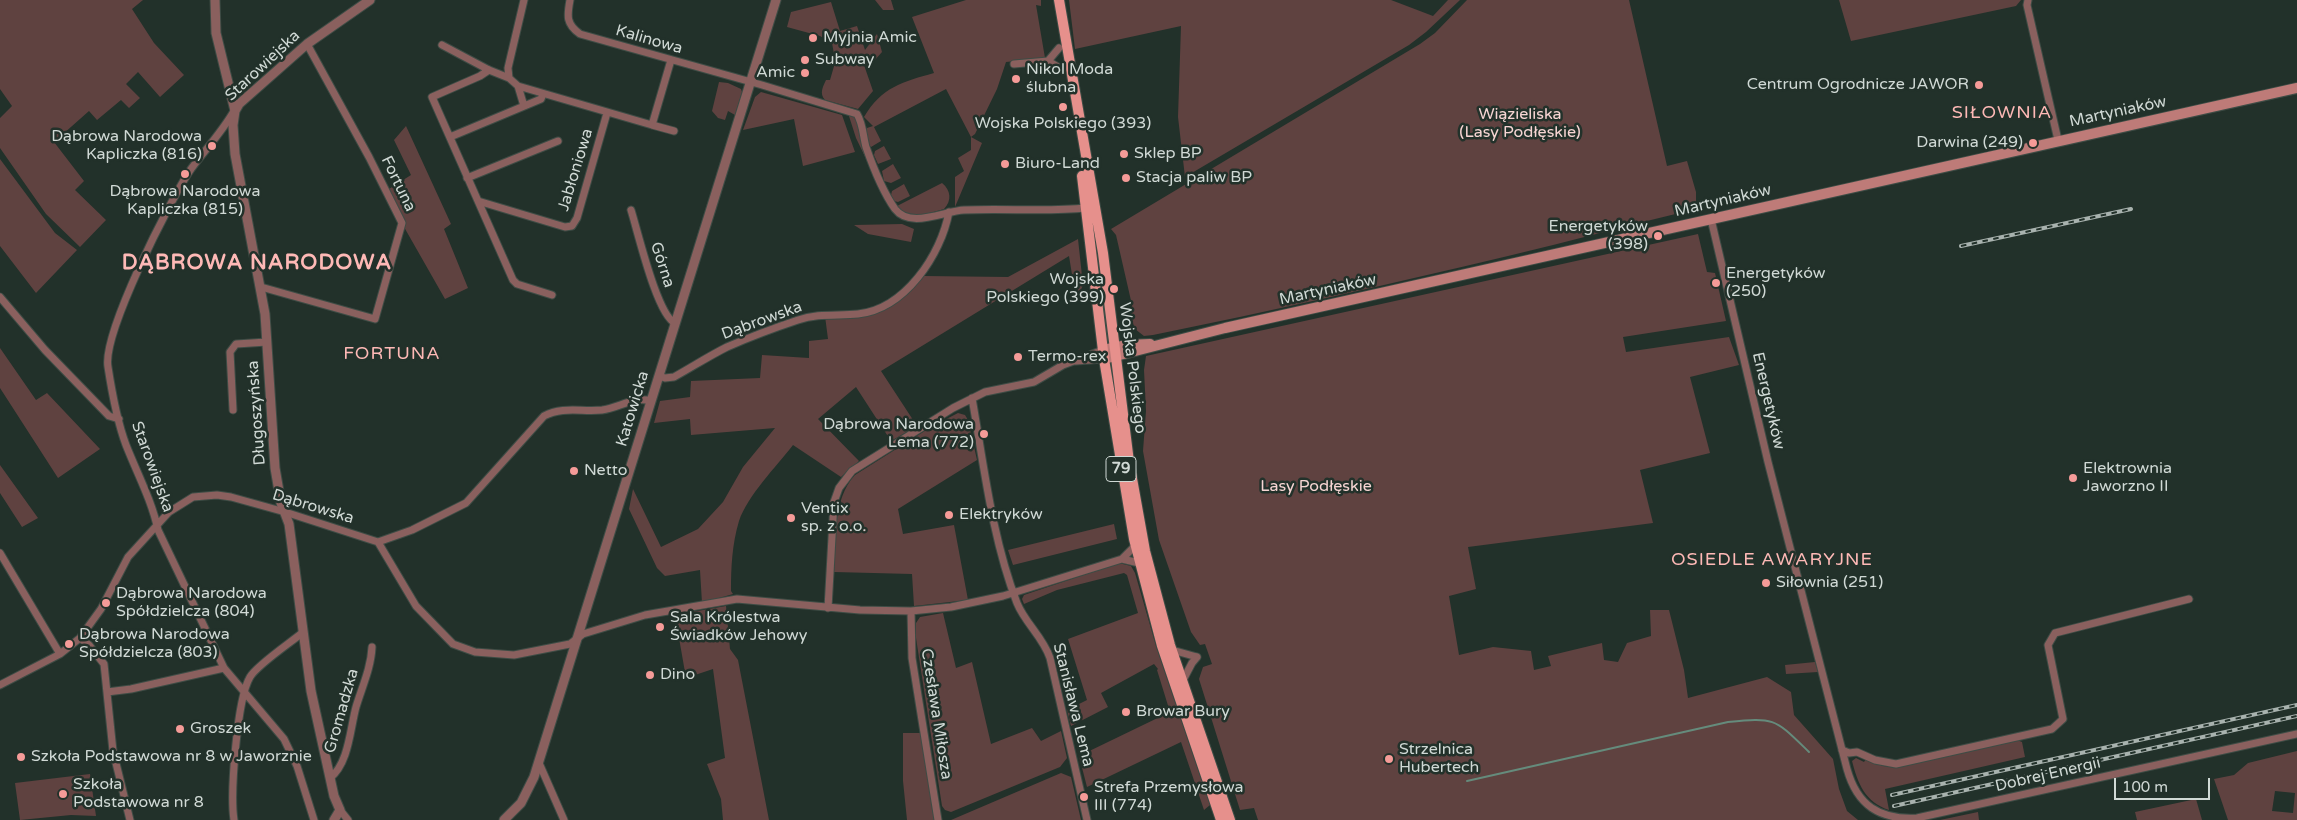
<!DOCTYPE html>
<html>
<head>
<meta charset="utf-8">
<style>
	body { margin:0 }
	#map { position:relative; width:2297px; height:820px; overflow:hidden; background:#22312a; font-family:"Varela Round",sans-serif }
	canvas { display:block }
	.scale { position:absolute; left:2114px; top:778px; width:96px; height:22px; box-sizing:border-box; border:2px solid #d0d9d5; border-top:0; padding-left:6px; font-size:15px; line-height:18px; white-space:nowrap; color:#d0d9d5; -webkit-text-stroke:4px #22312a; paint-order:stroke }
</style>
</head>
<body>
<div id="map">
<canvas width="2297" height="820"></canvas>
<div class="scale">100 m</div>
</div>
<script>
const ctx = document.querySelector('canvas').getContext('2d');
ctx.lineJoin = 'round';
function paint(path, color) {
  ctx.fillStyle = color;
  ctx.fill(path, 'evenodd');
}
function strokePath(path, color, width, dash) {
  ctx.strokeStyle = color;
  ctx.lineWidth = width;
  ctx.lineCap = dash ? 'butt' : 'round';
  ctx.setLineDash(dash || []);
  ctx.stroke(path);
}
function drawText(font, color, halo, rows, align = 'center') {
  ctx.font = font + ' "Varela Round",sans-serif';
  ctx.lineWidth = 5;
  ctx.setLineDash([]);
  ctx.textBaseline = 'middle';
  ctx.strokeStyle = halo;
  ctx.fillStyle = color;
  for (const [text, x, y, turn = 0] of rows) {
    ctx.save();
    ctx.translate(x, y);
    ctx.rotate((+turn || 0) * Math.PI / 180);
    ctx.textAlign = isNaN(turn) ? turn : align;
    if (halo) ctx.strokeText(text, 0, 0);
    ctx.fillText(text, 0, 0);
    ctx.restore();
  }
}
paint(new Path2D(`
	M0,0H143L132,9L154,43L184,75L160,97L138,72L126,84L140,98L129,108L121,100L97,120L89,111L54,142L84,181L75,190L106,220L80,247L46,214L0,148V118L12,106L0,89Z
	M875,0H891L894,10H883Z
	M966,0H1041V6L1036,5L1045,58L1006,62L997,89L975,134L971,137L982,143L955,207V177L964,171L958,158L971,150V137L946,89L874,127L881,141L871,147C867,144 865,133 867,128L873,126L864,117C882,87 902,82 934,73L912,17Z
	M1069,0H1391L1433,16L1448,0H1460L1426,32L1409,45L1185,177L1178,117L1181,26L1075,49Z
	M1467,0H1629L1667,166L1687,161L1696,192V209C1633,224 1571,241 1508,256C1390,284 1272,311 1153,335L1144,336L1135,329L1131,317L1132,305L1116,235L1111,229L1420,44L1435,33Z
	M1839,0H2021L2016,6L1851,41Z
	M831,2L840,31L857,26L865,50L877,34L882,52L874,61L864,65L873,91L858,109L825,100C819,93 823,87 826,80H830L837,56L834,54L832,43L820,36L787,27L791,12Z
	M719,82L728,83L741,89L742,92L735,115L728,111L725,120L718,118L712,111Z
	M761,92L842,115L855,152L803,166L794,119L743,130L755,97Z
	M848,113L856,118L870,167L856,138Z
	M406,126L451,224L444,229L468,288L445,299L404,227L389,189L411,175L394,140Z
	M884,146L891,159L878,164L874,155L875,151Z
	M0,159L55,233L77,250L36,293L0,246Z
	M893,164L901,178L891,183L884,181L882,171Z
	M942,183C951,190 952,201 944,209C928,213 909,222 897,206Z
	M904,184L910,196L898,202L894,201L891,195L892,191Z
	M902,224L914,229L911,242L868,234L854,225Z
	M1698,234L1707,272L1715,273L1726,321L1623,337L1626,352L1729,337L1739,365L1690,377L1710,453L1640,470L1653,523L1468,547L1476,589L1449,596L1459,655L1493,647L1531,651L1534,670L1551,666L1548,656L1602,643L1604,660L1618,662L1627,643L1651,636L1650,610H1669L1684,670L1688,698L1767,677L1791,692L1794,715L1833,759L1839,789L1847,811L1858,820H1258L1254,808L1240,810L1199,679L1203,667L1212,664L1205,644L1200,645L1191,632L1159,540L1143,451L1146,411L1144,370L1146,356Z
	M1078,239L1083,285L1080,292L1075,293L1069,256L881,371L917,426L891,441L856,387L818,419L859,461L841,477L793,445C776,467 748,495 739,521C732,544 731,568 731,591L733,594L702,603L700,570L665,576L657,568L629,509L633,489L661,547L698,529L723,502L743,467L775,428L691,435L690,419L654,423L660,401L690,397L691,381L760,378L762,355L809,358V341L828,339L825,316L877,311L923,276L1008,277Z
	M0,348L36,400L47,393L100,449L58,478L0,388Z
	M958,413L965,415L968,420L977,460L898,509L903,534L954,525L968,600L914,606L912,574L834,572C836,540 832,500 855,475L931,427Z
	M0,465L38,518L22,527L0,493Z
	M1114,524L1117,539L1013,565L1008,550Z
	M1119,563L1131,566L1135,573L1156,646L1210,805L1204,810L1181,742L1087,787L1079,756L1170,712L1157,670L1158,669L1154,664L1101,693L1108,707L1071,726L1067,710L1087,700L1068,639L1138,613L1127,575L1124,573L1057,590L1024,604L1022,599L1024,595Z
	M726,606L730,649L738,660L769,820H723L721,799L707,764L725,758L713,669L686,678L675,615Z
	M943,613L956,668L972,662L991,744L1032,728L1041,741L1061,731L1067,758L1060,767L951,812L945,810L942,806L916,638V623L920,617Z
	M1815,662L1818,672L1786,674L1785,665Z
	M903,733H922L935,820H907L903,781Z
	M2017,740L2022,742L2025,757L1885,789L1889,810C1865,802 1858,784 1852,761L1856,758L1864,762L1866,759L1883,766L1898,767Z
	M2297,751V820H2228L2214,779L2234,775L2248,763ZM2275,791L2295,793L2293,813L2272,811Z
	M1061,773L1071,777L1081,820H951Z
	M90,774L96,816L71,815L20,820L15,783Z
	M2196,799L2202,820H2137L2135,812Z
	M1978,812L1979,820H1940Z`), '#5f4240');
strokePath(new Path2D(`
	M1467,781L1728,722C1776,717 1775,719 1809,752`), '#658b7c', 2);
const minor = new Path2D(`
	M524,0L508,68L509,78L518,86L652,125L671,60
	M570,0C567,16 566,24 580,34L762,85L857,114C863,124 863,136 866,147C873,167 883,192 895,209C910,229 944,211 964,210C1005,208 1046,212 1086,208
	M2028,0L2027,5L2058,140
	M442,45L489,70L509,78
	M1059,48L1048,61L1063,70
	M1014,64L1048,61
	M489,70L480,76L432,97L478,201L565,227L572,226L577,218L607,113
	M518,86L524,106
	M234,111C222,132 205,150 191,169C170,200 102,334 108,367C112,393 117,421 126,445C137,473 152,501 158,530L224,668L284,739L297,766L314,820
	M652,125L674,131
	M450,137L541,99L543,94
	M467,178L558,141
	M478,201L513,280L517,284L552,295
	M631,210C638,232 657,315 675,323
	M1711,219L1768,462L1847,769C1857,805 1879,820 1917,818L2297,734
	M261,287L375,319L402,223L369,157L307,44
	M0,297L45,350L109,416L119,419
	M1076,361L1104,359
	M659,376L665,378L674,377C692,367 709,356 727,347C750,337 774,328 798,320C818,313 838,316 858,314C905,309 941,255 949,212
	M972,398C984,466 992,538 1017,603C1025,623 1043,637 1050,658L1087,820
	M233,410L230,352L236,344L267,342
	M378,542L416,606L453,644L475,652L514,655L570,644L583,634L645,615L737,599L860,610L911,611L951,607L1003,596L1122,559L1135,546
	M0,553L60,654
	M1122,559L1139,563
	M828,608L834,502L839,488L852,471L953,408L985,392L1034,382L1063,365L1103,350
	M911,611L912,658L938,820
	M80,638L89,645L104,664L113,751L130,820
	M1172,650L1197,657
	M1182,682L1192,663L1197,657
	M0,685L60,654L80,638L101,609L128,557L169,512L193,497L217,495L231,497L285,512L378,542L412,530L466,503L544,416C563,406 581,412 602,410C619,408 633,396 651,401
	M107,692L131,689L224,668
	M1842,750L1849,753L1857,752L1875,760L1896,764L2052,729L2063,719L2048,645L2055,633L2189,599
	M539,763L564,820
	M330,778C349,763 350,729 356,707C362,687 371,668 372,647
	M340,810L348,820
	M234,820C230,794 237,699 250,677C257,665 290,643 302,633`);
const tertiary = new Path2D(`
	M215,0L216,33L235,111L233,125L235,154L265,314L275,468L281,503L289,524L311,691L334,796L340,810L334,820
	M235,111L239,104L307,44L370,0
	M504,820L521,803L534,777L776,0`);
const secondary = new Path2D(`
	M1103,350L1127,345L1150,344
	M1104,359L1225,328L2297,88`);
const primary = new Path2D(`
	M1059,0L1103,253L1129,462L1145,551L1170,645L1230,820
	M1082,176L1104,359L1134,539L1162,646L1221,820`);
strokePath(minor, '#3e4c45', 9);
strokePath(tertiary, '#3e4c45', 11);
strokePath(secondary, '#3e4c45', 12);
strokePath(primary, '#3e4c45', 12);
strokePath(minor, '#8a605e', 7);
strokePath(tertiary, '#8a605e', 9);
strokePath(secondary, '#be7b78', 10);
strokePath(primary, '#e6908c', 10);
const rail = new Path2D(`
	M1961,246L2131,209
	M1892,795L2297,705
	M1894,806L2297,716`);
strokePath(rail, '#a8b2ae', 4);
strokePath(rail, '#22312a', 2, [5.5]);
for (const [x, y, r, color] of [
	[813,38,5,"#f59b98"],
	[805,60,5,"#f59b98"],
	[805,73,5,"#f59b98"],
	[1016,79,5,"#f59b98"],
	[1979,85,5,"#f59b98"],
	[1063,107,5,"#f59b98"],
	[2033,143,5,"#f59b98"],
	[212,146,5,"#f59b98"],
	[1124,154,5,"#f59b98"],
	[1005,164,5,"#f59b98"],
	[185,174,5,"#f59b98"],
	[1126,178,5,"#f59b98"],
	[1658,236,5,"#f59b98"],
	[1716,283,5,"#f59b98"],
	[1114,289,5,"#f59b98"],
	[1018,357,5,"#f59b98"],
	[984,434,5,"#f59b98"],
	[574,471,5,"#f59b98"],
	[2073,478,5,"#f59b98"],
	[949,515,5,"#f59b98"],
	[791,518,5,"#f59b98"],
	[1766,583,5,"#f59b98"],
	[106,603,5,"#f59b98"],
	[660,627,5,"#f59b98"],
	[69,644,5,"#f59b98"],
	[650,675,5,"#f59b98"],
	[1126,712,5,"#f59b98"],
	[180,729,5,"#f59b98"],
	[21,757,5,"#f59b98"],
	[1389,759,5,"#f59b98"],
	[63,794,5,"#f59b98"],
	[1084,797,5,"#f59b98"]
]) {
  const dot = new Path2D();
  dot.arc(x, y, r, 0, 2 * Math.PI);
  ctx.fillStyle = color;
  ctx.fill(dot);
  strokePath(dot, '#22312a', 2);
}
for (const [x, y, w] of [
	[1121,469,30]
]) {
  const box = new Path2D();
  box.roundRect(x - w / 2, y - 12.5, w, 25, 4);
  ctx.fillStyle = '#22312a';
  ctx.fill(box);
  strokePath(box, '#d0d9d5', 1);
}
drawText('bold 15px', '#d0d9d5', null, [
	["79",1121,469]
]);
drawText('16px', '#d0d9d5', '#22312a', [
	["Myjnia Amic",823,38],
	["Subway",815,60],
	["Nikol Moda",1026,70],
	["ślubna",1026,88],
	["Amic",795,73,"right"],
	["Centrum Ogrodnicze JAWOR",1969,85,"right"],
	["Wojska Polskiego (393)",1063,124,"center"],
	["Dąbrowa Narodowa",202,137,"right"],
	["Kapliczka (816)",202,155,"right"],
	["Darwina (249)",2023,143,"right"],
	["Sklep BP",1134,154],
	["Biuro-Land",1015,164],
	["Stacja paliw BP",1136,178],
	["Dąbrowa Narodowa",185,192,"center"],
	["Kapliczka (815)",185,210,"center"],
	["Energetyków",1648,227,"right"],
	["(398)",1648,245,"right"],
	["Energetyków",1726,274],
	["(250)",1726,292],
	["Wojska",1104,280,"right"],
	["Polskiego (399)",1104,298,"right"],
	["Termo-rex",1028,357],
	["Dąbrowa Narodowa",974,425,"right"],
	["Lema (772)",974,443,"right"],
	["Elektrownia",2083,469],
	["Jaworzno II",2083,487],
	["Netto",584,471],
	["Ventix",801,509],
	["sp. z o.o.",801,527],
	["Elektryków",959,515],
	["Siłownia (251)",1776,583],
	["Dąbrowa Narodowa",116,594],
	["Spółdzielcza (804)",116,612],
	["Sala Królestwa",670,618],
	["Świadków Jehowy",670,636],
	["Dąbrowa Narodowa",79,635],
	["Spółdzielcza (803)",79,653],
	["Dino",660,675],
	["Browar Bury",1136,712],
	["Groszek",190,729],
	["Strzelnica",1399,750],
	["Hubertech",1399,768],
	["Szkoła Podstawowa nr 8 w Jaworznie",31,757],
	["Szkoła",73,785],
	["Podstawowa nr 8",73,803],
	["Strefa Przemysłowa",1094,788],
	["III (774)",1094,806]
], 'left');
drawText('16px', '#d0d9d5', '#22312a', [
	["Kalinowa",649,40,16],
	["Starowiejska",263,66,-43],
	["Martyniaków",2118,112,-12],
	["Jabłoniowa",576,170,-73],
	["Fortuna",398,184,64],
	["Martyniaków",1723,201,-13],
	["Górna",662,265,72],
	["Martyniaków",1328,290,-12],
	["Dąbrowska",762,321,-20],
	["Wojska Polskiego",1132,368,83],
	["Energetyków",1768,401,77],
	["Katowicka",633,409,-73],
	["Długoszyńska",257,413,-94],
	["Starowiejska",152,467,70],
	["Dąbrowska",313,507,17],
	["Stanisława Lema",1073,705,76],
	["Gromadzka",342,711,-74],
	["Czesława Miłosza",936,714,81],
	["Dobrej Energii",2048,775,-13]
]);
drawText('16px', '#f7d5d3', '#22312a', [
	["Wiązieliska",1520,115],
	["(Lasy Podłęskie)",1520,133],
	["Lasy Podłęskie",1316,487]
]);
ctx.letterSpacing = '1px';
drawText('18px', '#feb9b6', '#22312a', [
	["SIŁOWNIA",2002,113],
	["FORTUNA",392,354],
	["OSIEDLE AWARYJNE",1772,560]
]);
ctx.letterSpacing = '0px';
ctx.letterSpacing = '1px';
drawText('bold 21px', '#feb9b6', '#22312a', [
	["DĄBROWA NARODOWA",257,263]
]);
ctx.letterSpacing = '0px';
</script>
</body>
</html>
